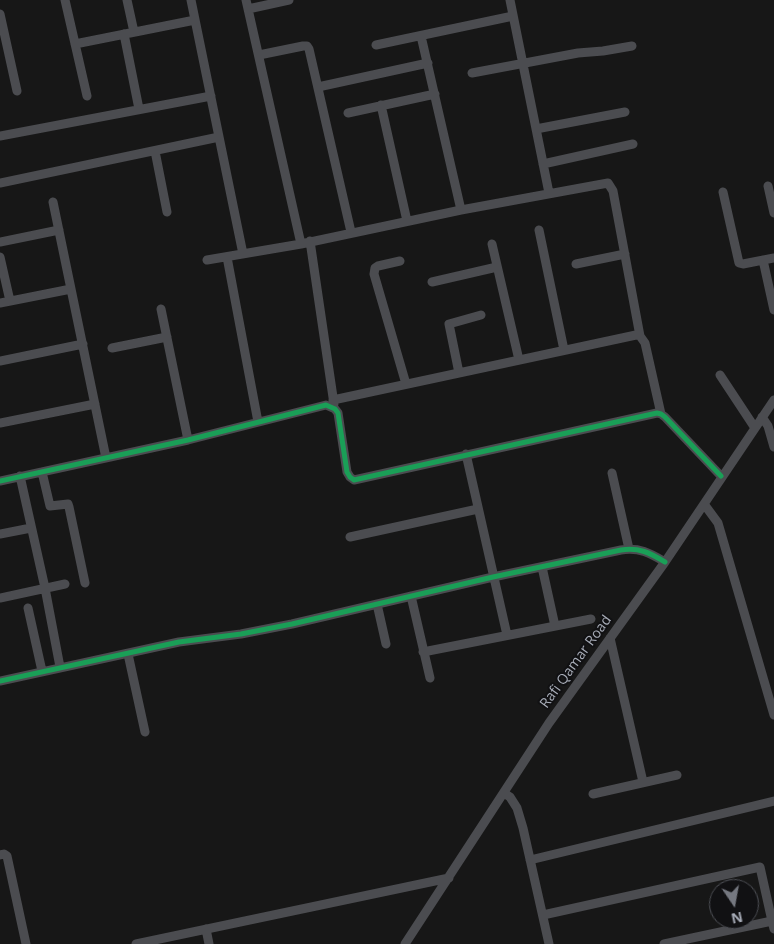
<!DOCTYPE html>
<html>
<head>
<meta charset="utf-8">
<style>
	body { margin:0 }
	#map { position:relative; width:774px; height:944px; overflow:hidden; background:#171717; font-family:"Open Sans",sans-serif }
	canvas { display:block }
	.north { position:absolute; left:709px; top:879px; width:50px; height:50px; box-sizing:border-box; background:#111113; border:1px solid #4d4f55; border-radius:50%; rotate:168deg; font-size:14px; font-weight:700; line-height:20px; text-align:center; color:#a8adb8 }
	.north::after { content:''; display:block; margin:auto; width:18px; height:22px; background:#757880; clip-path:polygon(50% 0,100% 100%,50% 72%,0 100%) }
</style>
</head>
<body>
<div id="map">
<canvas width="774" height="944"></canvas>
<div class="north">N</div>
</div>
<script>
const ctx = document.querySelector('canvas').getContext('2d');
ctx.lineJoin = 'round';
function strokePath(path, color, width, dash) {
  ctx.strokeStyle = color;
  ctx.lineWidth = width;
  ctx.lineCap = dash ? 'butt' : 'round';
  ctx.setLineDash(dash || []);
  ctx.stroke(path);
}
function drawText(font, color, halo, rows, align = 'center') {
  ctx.font = font + ' "Open Sans",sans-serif';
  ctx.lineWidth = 4;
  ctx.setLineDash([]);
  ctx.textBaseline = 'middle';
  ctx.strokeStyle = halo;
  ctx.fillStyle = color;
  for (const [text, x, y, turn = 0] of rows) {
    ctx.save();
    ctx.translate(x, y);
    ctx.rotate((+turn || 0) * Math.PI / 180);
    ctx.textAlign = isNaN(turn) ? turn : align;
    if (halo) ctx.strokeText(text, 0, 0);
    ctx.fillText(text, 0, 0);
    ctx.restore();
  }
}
strokePath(new Path2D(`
	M65,0L87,96
	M127,0L134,32
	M191,0L243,254
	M246,0L301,244
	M510,0L549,193
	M248,9L289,0
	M0,14L17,91
	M124,34L139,109
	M421,36L461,210
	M75,44L195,20
	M376,45L513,16
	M259,55L303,46H307L309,49L351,232
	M472,73L578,53L603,51L632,46
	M318,87L428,63
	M381,105L407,221
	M348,113L435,94
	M536,129L625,112
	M0,136L211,96
	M155,151L167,212
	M543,164L633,144
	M0,183L219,137
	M768,186L774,213
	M723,192L739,263L743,264L774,258
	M53,202L106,458
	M539,230L564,350
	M310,241L334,404
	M0,242L59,230
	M492,244L519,360
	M0,257L10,301
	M227,257L258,422
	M207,260L301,244L461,210L608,183L613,191L640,336
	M763,260L774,310
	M400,261L378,266L375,268L374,274L406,384
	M576,264L625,254
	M432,282L497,267
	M0,303L71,289
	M161,309L188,440
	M112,348L167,337
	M0,361L83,344
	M459,373L449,324L481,315
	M720,375L755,428
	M333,400L636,335L640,336L645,343L661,414
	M762,417L768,426L774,447
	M0,423L95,404
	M466,454L507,635
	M42,472L50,506L68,504L69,507L85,583
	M612,473L629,549
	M20,476L45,588L60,667
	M0,481L188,440L326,405L335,409L338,413L347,472L350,477L354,480L657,413L661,414L665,417L721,476
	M704,504L718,523L774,715
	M0,534L31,528
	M350,537L478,509
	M542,567L555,626
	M411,596L430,678
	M0,598L65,584
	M377,604L386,644
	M28,608L42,671
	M610,638L643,782
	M423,652L591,619
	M128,654L145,732
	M0,681L179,642L241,634L292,624L493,577L621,550C639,547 650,553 665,562
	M504,793L510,797L517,808L523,828L549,944
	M593,794L677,775
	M0,855L4,854L7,856L26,944
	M530,860L774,801
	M543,915L760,867L772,921
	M206,929L209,944
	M136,944L449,878
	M405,944L549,723L665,562L774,400
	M664,944L772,921L774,929`), '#4b4c50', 9);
strokePath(new Path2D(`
	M0,481L188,440L326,405L335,409L338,413L347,472L350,477L354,480L657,413L661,414L665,417L721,476
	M0,681L179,642L241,634L292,624L493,577L621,550C639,547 650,553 665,562`), '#1a9f57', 5);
drawText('14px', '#a8adb8', '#111113', [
	["Rafi Qamar Road",576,662,-54]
]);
</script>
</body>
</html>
